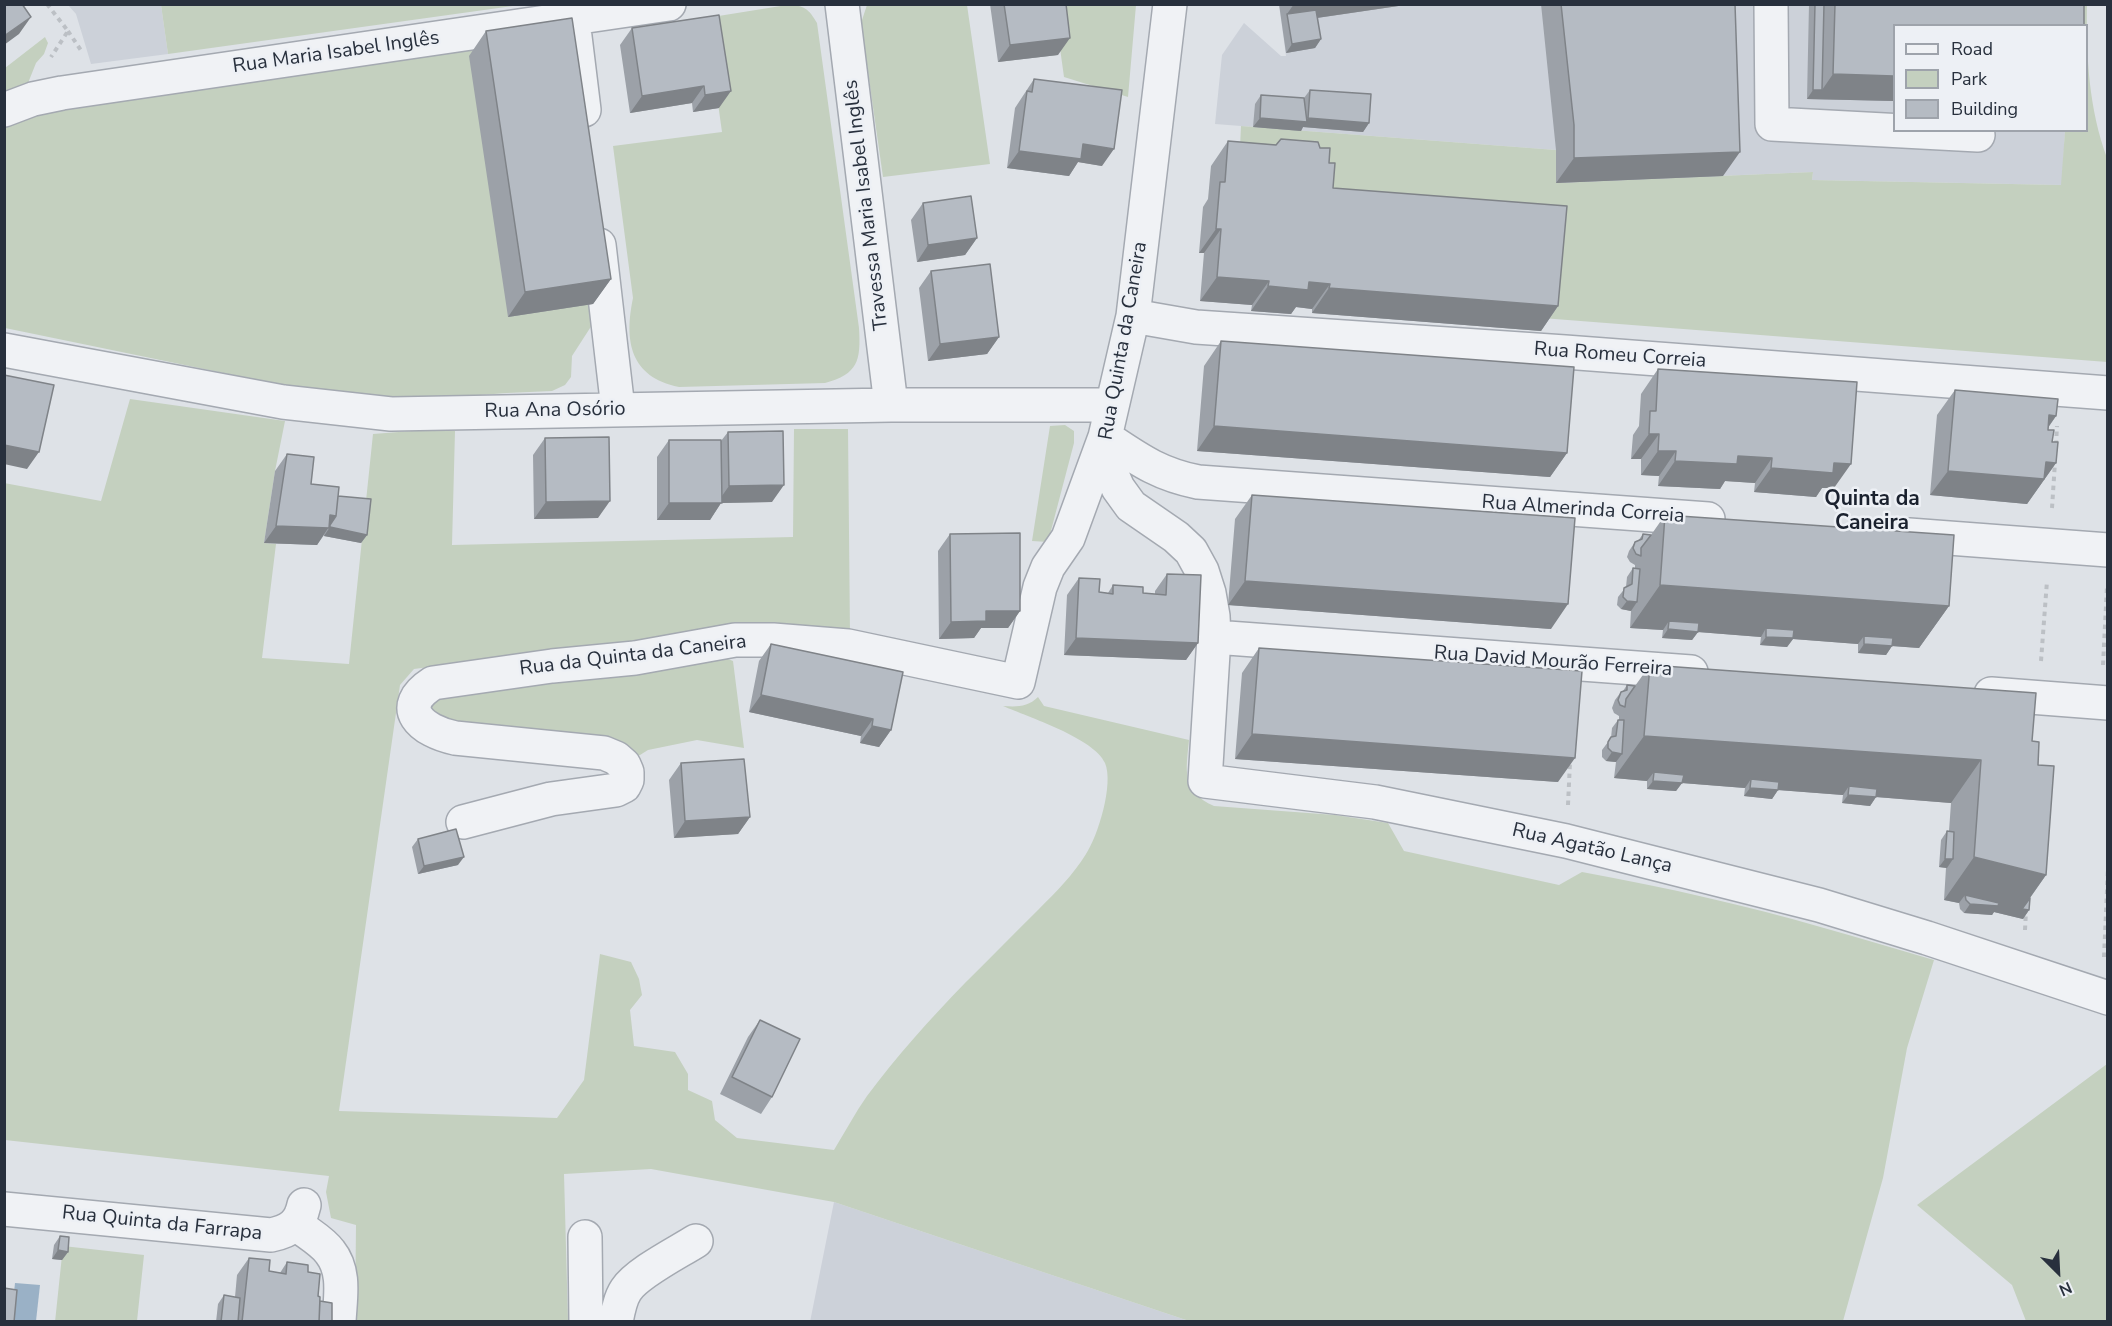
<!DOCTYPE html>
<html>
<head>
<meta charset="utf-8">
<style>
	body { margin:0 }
	#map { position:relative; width:2112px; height:1326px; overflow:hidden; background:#dee2e7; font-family:"Nunito Sans",sans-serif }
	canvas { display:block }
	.frame { position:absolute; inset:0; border:6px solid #28303d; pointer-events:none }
	.legend { position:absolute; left:1893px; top:24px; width:195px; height:108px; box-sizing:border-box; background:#edf0f5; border:2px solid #9ea3ab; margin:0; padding:8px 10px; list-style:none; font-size:18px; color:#28303d }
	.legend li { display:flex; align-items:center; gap:12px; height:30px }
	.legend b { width:30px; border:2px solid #9ea3ab }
	.north { position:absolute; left:2028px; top:1242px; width:60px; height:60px; -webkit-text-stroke:4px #edf0f5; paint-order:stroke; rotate:156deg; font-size:16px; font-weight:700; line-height:24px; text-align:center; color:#28303d }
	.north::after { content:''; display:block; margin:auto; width:21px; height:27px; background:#28303d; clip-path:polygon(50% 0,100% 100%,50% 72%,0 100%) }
</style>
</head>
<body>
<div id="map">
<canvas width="2112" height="1326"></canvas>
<div class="frame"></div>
<ul class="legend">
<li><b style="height:8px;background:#f0f2f5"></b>Road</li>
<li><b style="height:16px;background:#c4d0bf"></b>Park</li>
<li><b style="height:16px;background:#b5bbc3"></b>Building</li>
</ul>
<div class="north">N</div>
</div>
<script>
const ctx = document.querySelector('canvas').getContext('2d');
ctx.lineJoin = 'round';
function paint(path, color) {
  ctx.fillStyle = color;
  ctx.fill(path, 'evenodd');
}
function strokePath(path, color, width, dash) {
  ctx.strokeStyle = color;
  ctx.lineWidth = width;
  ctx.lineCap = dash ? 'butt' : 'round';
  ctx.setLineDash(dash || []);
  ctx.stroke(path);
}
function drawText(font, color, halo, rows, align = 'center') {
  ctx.font = font + ' "Nunito Sans",sans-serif';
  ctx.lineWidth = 5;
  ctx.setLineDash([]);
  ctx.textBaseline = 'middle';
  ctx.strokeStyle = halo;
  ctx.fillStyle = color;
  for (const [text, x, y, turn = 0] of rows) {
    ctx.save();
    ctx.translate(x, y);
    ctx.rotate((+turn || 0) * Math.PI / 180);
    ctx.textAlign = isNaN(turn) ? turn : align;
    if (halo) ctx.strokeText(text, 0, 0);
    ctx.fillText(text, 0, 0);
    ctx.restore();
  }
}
paint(new Path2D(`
	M68,5H161L168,54L91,64L76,14Z
	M1279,5H2066L1894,26V130L2065,131L2062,185L1812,180L1813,172L1556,183V150L1215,124L1222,55L1244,23L1281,56H1286Z
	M834,1202L1189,1321L810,1322Z`), '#ccd1d9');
paint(new Path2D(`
	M161,5V4L520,5L168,54Z
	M787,5C804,5 809,9 817,23L859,328C861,361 858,374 825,383L679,387C630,377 624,341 633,298L613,146L722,132L706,18Z
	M867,5H967L990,164L883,177L861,23Z
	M1054,5H1136L1128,97L1064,77Z
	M2066,5H2087C2086,57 2089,109 2107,158V362L1542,318L1316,213L1239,168L1241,126L1556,150L1557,183L1813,172L1812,180L2061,185L2065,131L2086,130V26L2066,25Z
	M45,37L48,43L44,54L36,63L28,83L5,96V68Z
	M490,42L593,304L592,325L572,356L571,377L565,385L552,391L507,393L427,399L367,397L301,389L5,328V121L36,110Z
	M130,399L285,421L275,471L264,543L276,544L262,658L349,664L373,434L437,429L455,431L452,545L793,537L794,429H848L850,636L645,642L590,646L414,669L400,685L339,1111L557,1118L584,1080L600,954L631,962L639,979L642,995L630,1010L634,1046L675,1052L688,1074V1090L712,1101L715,1120L737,1138L834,1150C845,1132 855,1113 867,1096C896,1057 931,1018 965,983C990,958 1014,934 1039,909C1056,892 1073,875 1086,854C1098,836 1114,784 1105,763C1094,738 1028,717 1003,706C1017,707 1028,707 1038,697L1044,706L1189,740C1186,771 1181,791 1214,806L1335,815L1388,823L1404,851L1559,885L1582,872C1624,880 1666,888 1708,898C1784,915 1859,938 1934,960L1907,1048L1883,1178L1843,1321H1189L834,1202L651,1169L564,1174L568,1321H355L356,1225L331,1218L326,1192L329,1176L5,1140L4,483L101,501Z
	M1065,425L1074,431V443L1048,542L1032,541L1050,426Z
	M715,654L733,661L744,748L697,740L648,750L632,760L442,728L431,709L438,698Z
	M2107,1064V1321H2026L2012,1285L1917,1205Z
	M63,1246L144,1255L137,1321L55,1322Z`), '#c4d0bf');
paint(new Path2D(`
	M15,1283L40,1285L36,1321L11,1322Z`), '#9ab1c6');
const minor = new Path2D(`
	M571,4L584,110
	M842,4L891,405
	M1170,4L1133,316L1105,437L1106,453L1110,470L1118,488L1131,506L1176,537L1191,551L1202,571L1209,593L1213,616L1214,637L1205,781L1375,802L1566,841L1819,905L1927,938L2108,998
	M1771,4L1772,124L1978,135
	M4,110L33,99L62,93L669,4
	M599,245L618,409
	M1133,316L1196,327L1565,352L2108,393
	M4,350L283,402L391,414L891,405H1112
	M1909,535L2108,550
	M1214,637L1691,672
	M1991,694L2108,703
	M463,822L551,799L616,790L624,786L627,780V772L624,765L616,758L604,753L455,738C422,731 394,708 433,683L552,666L635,658L735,640H773L848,646L1018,682L1040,587L1048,567L1068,538L1105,437C1138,459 1158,474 1198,482L1708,519
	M4,1209L271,1235C290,1231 300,1224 304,1205
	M296,1224C307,1233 322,1241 330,1252C346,1272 340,1298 339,1322
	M585,1237L586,1322
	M616,1322C618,1311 620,1299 626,1290C637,1273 677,1253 696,1241`);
strokePath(minor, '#a4a9b1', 36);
strokePath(new Path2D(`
	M47,4L68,31L51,57
	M68,31L82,52
	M2056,445L2057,426
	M2052,508L2055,462
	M2041,661L2047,581
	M2103,665L2107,586
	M1568,805L1570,762
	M2025,930L2026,911
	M2104,957L2108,868`), '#bcc0c5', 4, [4.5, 4.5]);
strokePath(minor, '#f0f2f5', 33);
paint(new Path2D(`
	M990,4H1066L1058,55L998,62Z
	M1279,4H1412L1317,18L1321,39L1315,48L1286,53Z
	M1541,4H1735L1723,176L1556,183V150Z
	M1809,4H2084L1894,101L1807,99Z
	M719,15V108L693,112L692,103L630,113L620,45L632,28Z
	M486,31L611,279L593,304L508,317L469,56Z
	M1034,79L1102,166L1078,162L1069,176L1007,168L1015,108Z
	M1310,90L1369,123L1363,132L1303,127L1301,131L1253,127L1255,104L1261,95L1304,98Z
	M1228,141L1320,148L1329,163L1333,188L1558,306L1541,331L1312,313V309L1296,307L1291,314L1251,311L1252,305L1200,301L1204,253H1199L1203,207L1208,199L1211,166Z
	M923,203L977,238L965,255L917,262L911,220Z
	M931,271L999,337L987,354L928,361L919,288Z
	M1221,341L1567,453L1550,477L1197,451L1204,366Z
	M1658,369L1834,488H1822L1816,497L1754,492L1755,483L1725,481L1720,489L1658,486L1659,476L1641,475V459H1631L1633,435L1639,426L1641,394Z
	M1955,390L2056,416L2048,428V430L2052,442L2056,463L2027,504L1930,495L1937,415Z
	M728,432L772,502L721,503L710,520H657V457L669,440L721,441Z
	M545,438L598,518L534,519L533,455Z
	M287,454L311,484L338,496L367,535L361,543L324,536V535L317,545L264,543L275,471Z
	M1252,495L1551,629L1228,605L1235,519Z
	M1665,515L1949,606L1919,648L1892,646L1886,655L1858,653V644L1793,639L1787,647L1760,645L1761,637L1698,632L1692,640L1662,638L1663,630L1630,628L1631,611L1621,609L1617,605L1618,597L1626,587L1627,577L1633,568H1635V565L1630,562L1627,557L1629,551L1635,542L1638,541L1643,534L1651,535Z
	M950,534L1020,611L1008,628H981L974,638L939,639L938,551Z
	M1167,574L1198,643L1186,660L1064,655L1067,595L1079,578L1099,592L1108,593L1113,585L1143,593L1155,594V591Z
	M771,644L891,730L879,747L860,743L861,736L749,712L759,661Z
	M1259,648L1558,782L1235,759L1242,673Z
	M1650,665L2032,741L2038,765L2046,875L2030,898L2029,910L2023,919L1994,912L1992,915L1964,913L1960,909L1959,903L1944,900L1946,868L1939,867L1941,840L1947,831H1949L1951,803L1876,797L1870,806L1842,803L1843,795L1778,790L1772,799L1744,796L1745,788L1682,783L1676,791L1647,789V781L1614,778L1616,762L1606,761L1602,757V750L1611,738L1612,728L1618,720H1619V716L1614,713L1612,708L1615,700L1621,692L1623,691L1627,685L1635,686Z
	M681,763L750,817L738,834L674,838L669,780Z
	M418,839L458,865L418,874L412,847Z
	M760,1020L772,1097L761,1114L720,1094L748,1037Z
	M60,1236L68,1252L62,1260L52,1259L54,1245Z
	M249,1258L269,1271L280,1273L287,1262L308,1272L320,1301L332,1322H216L218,1304L224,1295L235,1297L237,1275Z`), '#9ca1a8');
paint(new Path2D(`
	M1294,4H1412L1289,22L1287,14Z
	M31,17L19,34L4,45V36Z
	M1070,38L1058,55L998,62L1010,45Z
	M1321,39L1315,48L1286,53L1292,44Z
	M1833,74L1894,76V101L1807,99L1813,90H1822Z
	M704,86L692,103L630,113L642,96Z
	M731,91L719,108L693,112L705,95Z
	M1260,118L1305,122L1308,118L1369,123L1363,132L1303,127L1301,131L1253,127Z
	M1083,144L1114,149L1102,166L1078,162L1069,176L1007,168L1019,151Z
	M1740,152L1723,176L1556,183L1574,158Z
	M1216,229H1221L1204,253H1199Z
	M977,238L965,255L917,262L928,245Z
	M1217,277L1269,281L1252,305L1200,301Z
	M611,279L593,304L508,317L525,292Z
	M1309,282L1330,284L1312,309L1296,307L1291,314L1251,311L1268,286Z
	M1329,288L1558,306L1541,331L1312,313Z
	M999,337L987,354L928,361L940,344Z
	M2049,415L2056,416L2039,440Z
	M1214,426L1567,453L1550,477L1197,451Z
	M1649,434H1659L1641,459H1631Z
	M4,445L39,452L27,469L4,464Z
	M1658,451H1676L1659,476L1641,475Z
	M1738,456L1772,458L1755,483L1725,481L1720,489L1658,486L1675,461Z
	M2046,462L2056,463L2027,504L1930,495L1948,471Z
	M1834,463L1851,464L1834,488H1822L1816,497L1754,492L1771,468Z
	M784,485L772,502L721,503L710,520H657L669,503H717L729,486Z
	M610,501L598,518L534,519L546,502Z
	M330,515L336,516L317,545L264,543L276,526Z
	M330,527L367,535L361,543L324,536Z
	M1245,581L1568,604L1551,629L1228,605Z
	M1660,585L1949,606L1919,648L1892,646L1886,655L1858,653L1864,644V636L1858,644L1793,639L1787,647L1760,645L1766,637V628L1761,637L1698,632L1692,640L1662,638L1668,629L1669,621L1663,630L1630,628Z
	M1627,601L1637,602L1631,611L1621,609Z
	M986,611H1020L1008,628H981L974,638L939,639L951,622Z
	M1076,638L1198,643L1186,660L1064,655Z
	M761,695L873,719L861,736L749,712Z
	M872,726L891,730L879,747L860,743Z
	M1252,734L1575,758L1558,782L1235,759Z
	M1644,736L1981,760L1951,803L1876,797L1870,806L1842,803L1848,795L1849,786L1843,795L1778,790L1772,799L1744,796L1750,788L1751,779L1745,788L1682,783L1676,791L1647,789L1653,781L1654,772L1647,781L1614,778Z
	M1612,752L1622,754L1616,762L1606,761Z
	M750,817L738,834L674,838L685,821Z
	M464,857L458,865L418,874L424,866Z
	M1974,857L2046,875L2022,909L2029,910L2023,919L1994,912L1992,915L1964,913L1970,904L1965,895L1959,903L1944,900Z
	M1945,859H1953L1947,868L1939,867Z
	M58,1250L68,1252L62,1260L52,1259Z`), '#7f8388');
const building = new Path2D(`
	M4,4H22L31,17L4,36Z
	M1004,4H1066L1070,38L1010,45Z
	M1561,4H1735L1740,152L1574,158V125Z
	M1815,4H1824L1822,90H1813Z
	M1835,4H2084V26H1894V76L1833,74Z
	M1316,10L1321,39L1292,44L1287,14Z
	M719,15L731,91L705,95L704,86L642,96L632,28Z
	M572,18L611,279L525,292L486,31Z
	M1034,79L1122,90L1114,149L1083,144L1081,159L1019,151L1027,91L1032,92Z
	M1310,90L1371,94L1369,123L1308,118Z
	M1261,95L1304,98L1307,122L1260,118Z
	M1281,139L1318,142L1320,148H1330L1329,163H1335L1333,188L1567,206L1558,306L1329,288L1330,284L1309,282L1308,290L1268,286L1269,281L1217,277L1221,229H1216L1220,182H1225L1228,141L1276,145Z
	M971,196L977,238L928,245L923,203Z
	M990,264L999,337L940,344L931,271Z
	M1221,341L1574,367L1567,453L1214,426Z
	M1658,369L1857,382L1851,464L1834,463L1833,473L1771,468L1772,458L1738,456L1737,464L1675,461L1676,451H1658L1659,434H1649L1650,411H1656Z
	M4,375L54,385L39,452L4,445Z
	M1955,390L2058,399L2056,416L2049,415L2048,430H2054L2052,442H2058L2056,463L2046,462L2044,479L1948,471Z
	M783,431L784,485L729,486L728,432Z
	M609,437L610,501L546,502L545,438Z
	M669,440H721L722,503H669Z
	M287,454L314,457L311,484L339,487L336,516L330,515L329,528L276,526Z
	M1252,495L1575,518L1568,604L1245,581Z
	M338,496L371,499L367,535L330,527V525L336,516Z
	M1665,515L1954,535L1949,606L1660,585Z
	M1020,533V611H986V621L951,622L950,534Z
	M1643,534L1651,535L1641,548V556L1636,554L1633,548L1635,542L1642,539Z
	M1633,568L1640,569L1637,602L1627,601L1623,597L1624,588L1632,584Z
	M1167,574L1201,575L1198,643L1076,638L1079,578L1100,579L1099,592L1113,594V585L1143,587V593L1166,595Z
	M1669,621L1699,623L1698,632L1668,629Z
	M1766,628L1794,630L1793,638L1766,637Z
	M1864,636L1893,638L1892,646L1864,644Z
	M771,644L903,672L891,730L872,726L873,719L761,695Z
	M1259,648L1582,671L1575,758L1252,734Z
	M1650,665L2036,693L2032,741L2039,742L2038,765L2054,766L2046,875L1974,857L1981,760L1644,736Z
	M1627,685L1635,686L1626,699L1625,707L1620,705L1618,700L1621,692L1627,690Z
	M1618,720H1624L1622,754L1612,752L1608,748V742L1611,737L1616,736Z
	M744,759L750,817L685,821L681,763Z
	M1654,772L1684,775L1682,783L1653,781Z
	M1751,779L1779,782L1778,790L1750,788Z
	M1849,786L1877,789L1876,797L1848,795Z
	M456,829L464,857L424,866L418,839Z
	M1947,831L1954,832L1953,859H1945Z
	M1965,895L1999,903L1998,906L1970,904L1966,900Z
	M2030,898L2029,910L2022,909Z
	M760,1020L800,1039L772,1097L732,1077Z
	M60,1236L69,1237L68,1252L58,1250Z
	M249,1258L270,1260L269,1271L286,1274L287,1262L308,1265V1272L320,1274L318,1296L320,1297L319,1322H242Z
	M4,1288L17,1290L14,1322H4Z
	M224,1295L240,1298L238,1322H221Z
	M320,1301L332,1303V1322H319Z`);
paint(building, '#b5bbc3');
strokePath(building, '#7f8388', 1.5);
drawText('20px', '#28303d', '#edf0f5', [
	["Rua Maria Isabel Inglês",336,53,-8],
	["Travessa Maria Isabel Inglês",867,205,-97],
	["Rua Quinta da Caneira",1124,341,-80],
	["Rua Romeu Correia",1620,356,4],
	["Rua Ana Osório",555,411,-1],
	["Rua Almerinda Correia",1583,510,4],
	["Rua da Quinta da Caneira",633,656,-7],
	["Rua David Mourão Ferreira",1553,662,4],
	["Rua Agatão Lança",1592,849,13],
	["Rua Quinta da Farrapa",162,1224,6]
]);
drawText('bold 21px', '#1a212e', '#edf0f5', [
	["Quinta da",1872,500],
	["Caneira",1872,524]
]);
</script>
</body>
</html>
